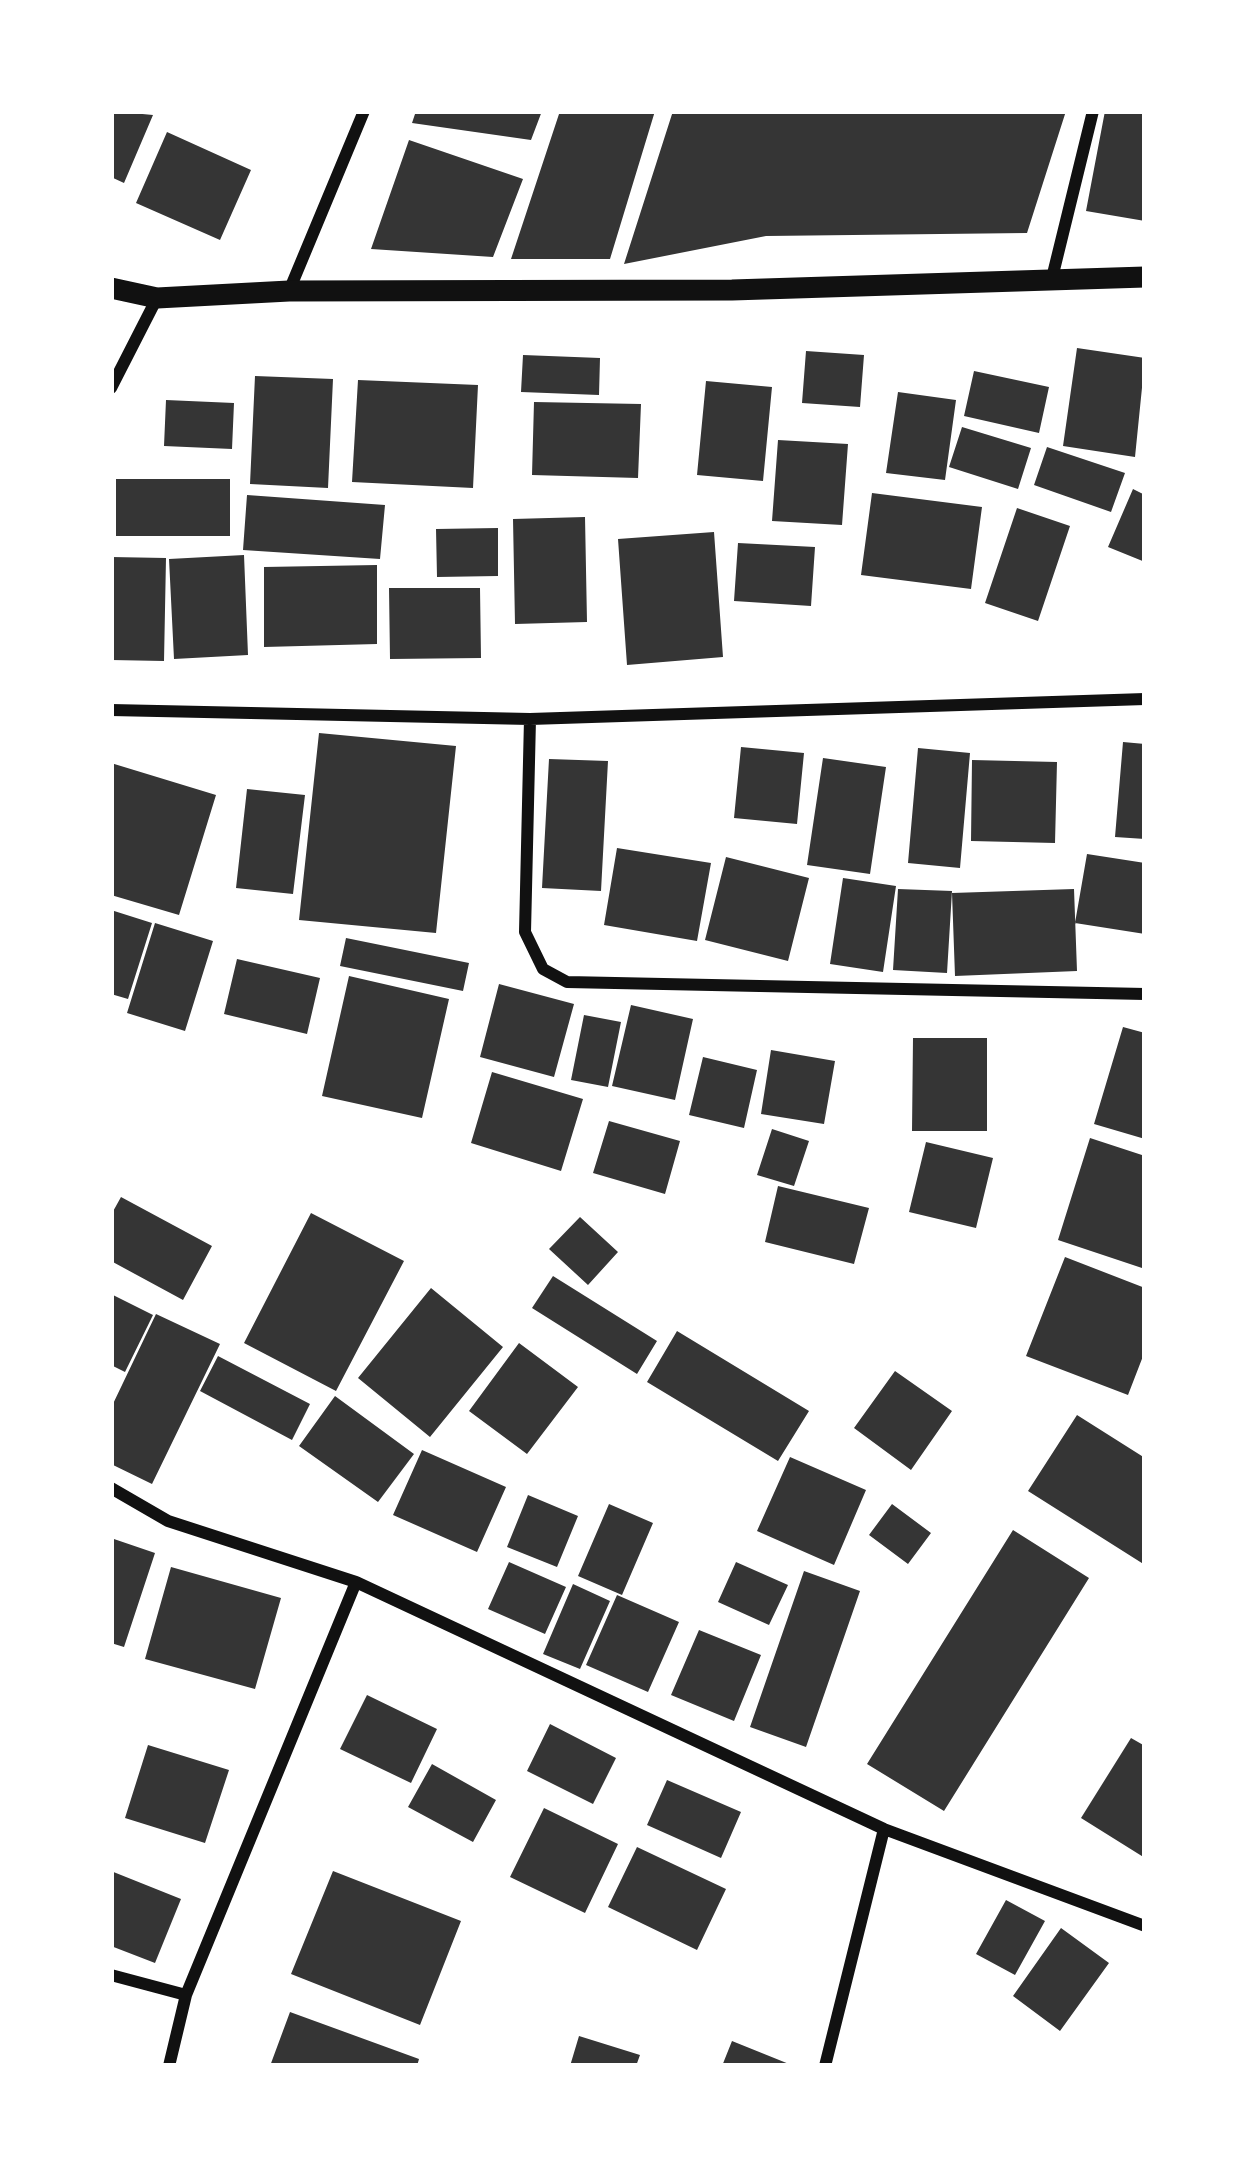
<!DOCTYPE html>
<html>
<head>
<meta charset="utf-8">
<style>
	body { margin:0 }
	#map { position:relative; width:1256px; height:2177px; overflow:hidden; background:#fff; font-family:"Asap Condensed",sans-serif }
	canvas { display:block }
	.frame { position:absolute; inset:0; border:114px solid #fff; pointer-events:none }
</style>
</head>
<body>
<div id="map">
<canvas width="1256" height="2177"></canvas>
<div class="frame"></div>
</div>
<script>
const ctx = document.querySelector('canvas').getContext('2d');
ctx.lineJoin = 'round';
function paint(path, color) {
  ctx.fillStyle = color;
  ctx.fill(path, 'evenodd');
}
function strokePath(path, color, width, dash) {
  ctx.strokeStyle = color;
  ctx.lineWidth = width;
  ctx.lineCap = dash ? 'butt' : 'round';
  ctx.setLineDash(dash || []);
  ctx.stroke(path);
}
paint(new Path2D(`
	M111,111L153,115L124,183L111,177Z
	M416,111H542L531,140L412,123Z
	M560,111H655L610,259H511Z
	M673,111H1066L1027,233L766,236L624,264Z
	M1105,111H1145V221L1086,211Z
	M167,132L251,170L220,240L136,203Z
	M409,140L523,179L493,257L371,249Z
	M1077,348L1145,358L1135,457L1063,446Z
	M806,351L864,355L860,407L802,403Z
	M523,355L600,358L599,395L521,392Z
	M974,371L1049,387L1039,433L964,416Z
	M255,376L333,379L328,488L250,484Z
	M358,380L478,385L473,488L352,482Z
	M706,381L772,387L763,481L697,475Z
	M898,392L956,400L945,480L886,473Z
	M166,400L234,403L232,449L164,446Z
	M534,402L641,404L638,478L532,475Z
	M962,427L1031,448L1018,489L949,467Z
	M778,440L848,444L842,525L772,521Z
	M1047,447L1125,473L1111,512L1034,485Z
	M116,479H230V536H116Z
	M1133,489L1145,495V562L1108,547Z
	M872,493L982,507L971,589L861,575Z
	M247,495L385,505L380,559L243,550Z
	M1017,508L1070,526L1038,621L985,603Z
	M585,517L587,622L515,624L513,519Z
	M498,528V576L437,577L436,529Z
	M714,532L723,657L627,665L618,539Z
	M738,543L815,547L811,606L734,601Z
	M244,555L248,655L174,659L169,559Z
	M111,557L166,558L164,661L111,660Z
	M377,565V644L264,647V567Z
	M389,588H480L481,658L390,659Z
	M319,733L456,746L436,933L299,920Z
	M1123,742L1145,744V839L1115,837Z
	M741,747L804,753L797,824L734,818Z
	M918,748L970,753L960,868L908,863Z
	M823,758L886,767L870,874L807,865Z
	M549,759L608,761L601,891L542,888Z
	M972,760L1057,762L1055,843L971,841Z
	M111,763L216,795L179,915L111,895Z
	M247,789L305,795L293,894L236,888Z
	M617,848L711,863L697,941L604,925Z
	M1087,854L1145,863V934L1075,923Z
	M726,857L809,878L788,961L705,940Z
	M843,878L896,886L883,972L830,964Z
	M898,889L952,891L947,973L893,970Z
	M1074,889L1077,971L955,976L952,893Z
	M111,910L152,923L128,999L111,994Z
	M155,923L213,941L185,1031L127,1013Z
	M346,938L469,963L463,991L340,966Z
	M237,959L320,978L307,1034L224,1014Z
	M349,976L449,999L422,1118L322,1096Z
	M499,984L574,1004L554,1077L480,1057Z
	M631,1005L693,1019L675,1100L612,1086Z
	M584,1015L621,1022L608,1087L571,1080Z
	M1123,1027L1145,1033V1139L1094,1124Z
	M913,1038H987V1131H912Z
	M771,1050L835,1061L824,1124L761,1114Z
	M703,1057L757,1070L744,1128L689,1115Z
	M492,1072L583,1099L561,1171L471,1143Z
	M609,1121L680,1141L665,1194L593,1173Z
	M772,1129L809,1141L794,1186L757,1175Z
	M1090,1138L1145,1156V1269L1058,1240Z
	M926,1142L993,1158L976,1228L909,1212Z
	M778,1186L869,1208L854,1264L765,1242Z
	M121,1197L212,1246L183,1300L111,1261V1215Z
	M311,1213L404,1261L336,1391L244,1343Z
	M580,1217L618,1252L588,1285L549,1249Z
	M1065,1257L1145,1288V1351L1128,1395L1026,1356Z
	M553,1276L657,1341L637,1374L532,1308Z
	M431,1288L503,1347L430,1437L358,1378Z
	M111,1294L153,1315L125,1372L111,1365Z
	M156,1314L220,1344L152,1484L111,1464V1408Z
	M677,1331L809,1411L778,1461L647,1382Z
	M519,1343L578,1387L527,1454L469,1411Z
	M218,1356L310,1404L292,1440L200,1391Z
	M895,1371L952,1411L911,1470L854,1428Z
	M335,1396L414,1454L378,1502L299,1446Z
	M1077,1415L1145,1458V1565L1028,1491Z
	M422,1450L506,1487L477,1552L393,1515Z
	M790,1457L866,1490L834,1565L757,1531Z
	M528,1495L578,1516L557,1567L507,1547Z
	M609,1504L653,1523L622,1595L578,1576Z
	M892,1504L931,1533L908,1564L869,1535Z
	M1013,1530L1089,1578L944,1811L867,1764Z
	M111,1538L155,1553L124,1647L111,1643Z
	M509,1562L566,1587L545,1634L488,1609Z
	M736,1562L788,1585L769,1625L718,1602Z
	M171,1567L281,1598L255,1689L145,1659Z
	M804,1571L860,1591L806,1747L750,1727Z
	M573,1584L610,1601L580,1669L543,1654Z
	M617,1595L679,1622L648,1692L586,1665Z
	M699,1630L761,1655L734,1721L671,1695Z
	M367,1695L437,1729L411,1783L340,1749Z
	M550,1724L616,1758L593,1804L527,1771Z
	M1131,1738L1145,1746V1858L1081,1818Z
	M148,1745L229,1770L205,1843L125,1818Z
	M432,1764L496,1800L473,1842L408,1807Z
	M667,1780L741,1812L721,1858L647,1825Z
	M544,1808L618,1844L585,1913L510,1877Z
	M637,1847L726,1889L697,1950L608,1907Z
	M111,1871L181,1899L155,1963L111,1946Z
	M333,1871L461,1921L420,2025L291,1974Z
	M1006,1900L1045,1921L1015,1975L976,1954Z
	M1061,1928L1109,1963L1060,2031L1013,1996Z
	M290,2012L419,2059L417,2066H270Z
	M579,2036L640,2055L636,2066H570Z
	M732,2041L794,2066H722Z`), '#353535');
strokePath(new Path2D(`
	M1052,278L1093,111
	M289,291L364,111
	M111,388L157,298
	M111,710L530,719L1145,699
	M530,719L525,932L543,969L567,982L1145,994
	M111,1488L168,1521L356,1582L884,1829L1145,1926
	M111,1975L186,1995
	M169,2066L186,1995L356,1582
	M825,2066L884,1829`), '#111', 12);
strokePath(new Path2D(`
	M111,288L157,298L289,291L732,290L1145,277`), '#111', 21);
</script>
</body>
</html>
